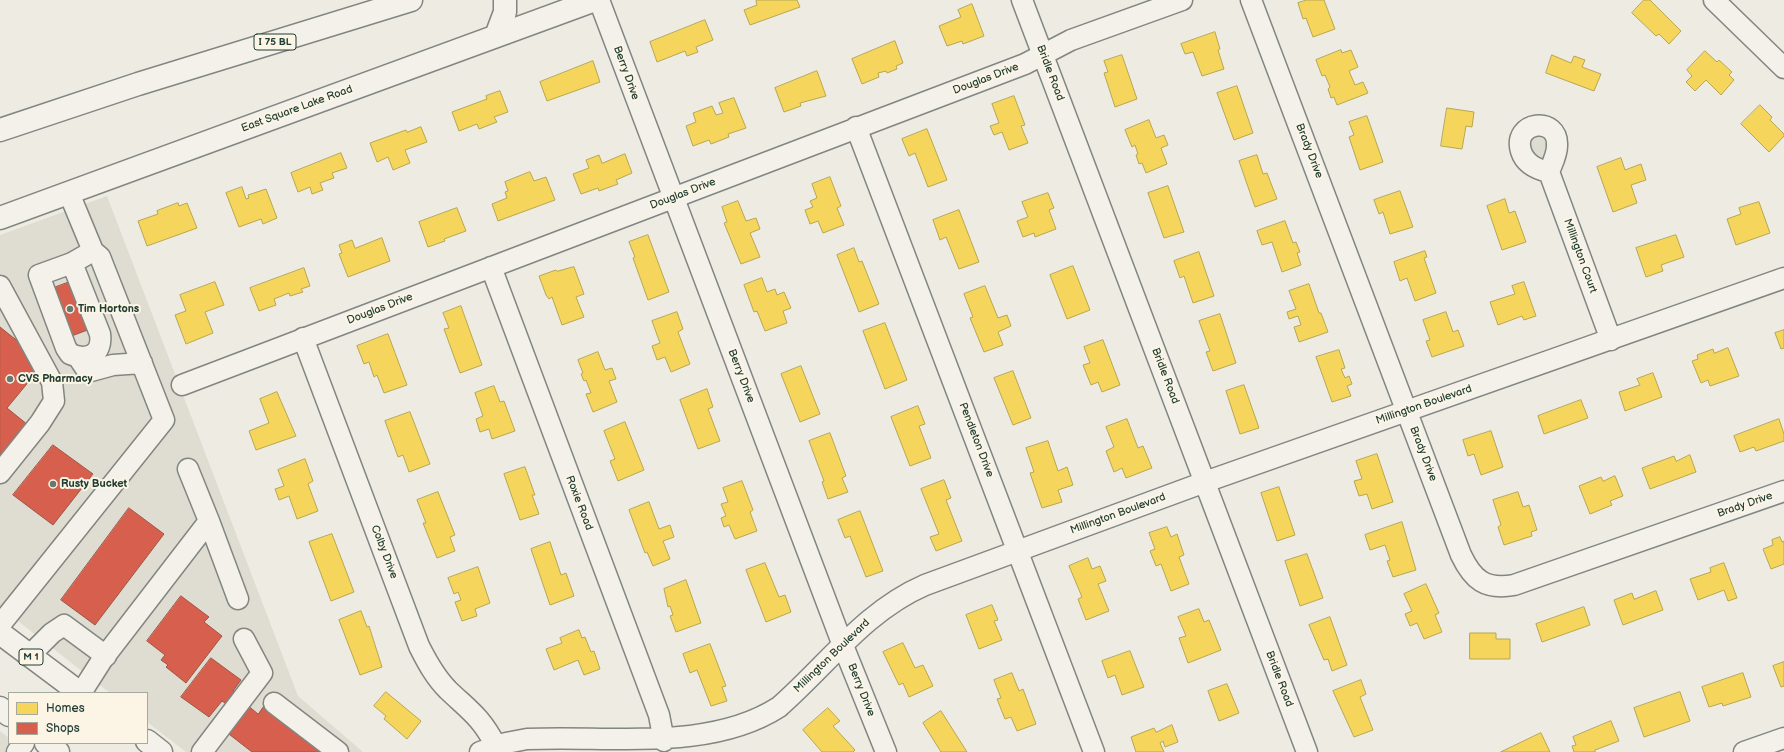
<!DOCTYPE html>
<html>
<head>
<meta charset="utf-8">
<style>
	body { margin:0 }
	#map { position:relative; width:1784px; height:752px; overflow:hidden; background:#eeebe3; font-family:"Balsamiq Sans",sans-serif }
	canvas { display:block }
	.legend { position:absolute; left:8px; top:692px; width:140px; height:52px; box-sizing:border-box; background:#fcf5e5; border:1px solid #a4ab9e; margin:0; padding:5px 7px; list-style:none; font-size:12px; color:#1f3d34 }
	.legend li { display:flex; align-items:center; gap:8px; height:20px }
	.legend b { width:20px; border:1px solid #a4ab9e }
</style>
</head>
<body>
<div id="map">
<canvas width="1784" height="752"></canvas>
<ul class="legend">
<li><b style="height:11px;background:#f6d55c"></b>Homes</li>
<li><b style="height:11px;background:#d6604d"></b>Shops</li>
</ul>
</div>
<script>
const ctx = document.querySelector('canvas').getContext('2d');
ctx.lineJoin = 'round';
function paint(path, color) {
  ctx.fillStyle = color;
  ctx.fill(path, 'evenodd');
}
function strokePath(path, color, width, dash) {
  ctx.strokeStyle = color;
  ctx.lineWidth = width;
  ctx.lineCap = dash ? 'butt' : 'round';
  ctx.setLineDash(dash || []);
  ctx.stroke(path);
}
function drawText(font, color, halo, rows, align = 'center') {
  ctx.font = font + ' "Balsamiq Sans",sans-serif';
  ctx.lineWidth = 4;
  ctx.setLineDash([]);
  ctx.textBaseline = 'middle';
  ctx.strokeStyle = halo;
  ctx.fillStyle = color;
  for (const [text, x, y, turn = 0] of rows) {
    ctx.save();
    ctx.translate(x, y);
    ctx.rotate((+turn || 0) * Math.PI / 180);
    ctx.textAlign = isNaN(turn) ? turn : align;
    if (halo) ctx.strokeText(text, 0, 0);
    ctx.fillText(text, 0, 0);
    ctx.restore();
  }
}
paint(new Path2D(`
	M107,196L298,696L363,752H186L147,722V693H110L0,607V235Z
	M0,731L9,738V743H15L26,752H0Z`), '#dfddd2');
paint(new Path2D(`
	M1542,135L1549,140L1545,158L1542,160L1532,157L1529,143L1532,137Z`), '#deddd1');
const homes = new Path2D(`
	M758,0H797L800,7L750,25L744,10L757,5L756,1Z
	M1307,0H1324L1335,29L1313,37L1306,18L1303,19L1298,3Z
	M1644,0H1650L1681,31L1669,44L1659,34L1656,36L1632,13Z
	M972,4L984,36L963,44L962,41L947,46L939,26L961,17L958,10Z
	M705,20L713,40L696,47L698,52L687,56L685,51L657,62L650,42Z
	M1215,32L1220,49L1218,50L1224,69L1202,76L1193,52L1185,54L1181,44Z
	M895,41L903,63L896,66L897,69L887,73L886,71L878,73L879,77L862,84L852,59Z
	M1341,50L1342,53L1351,50L1358,67L1349,71L1355,85L1363,82L1368,93L1337,105L1334,97L1331,98L1328,89L1330,87L1325,75L1322,76L1316,60Z
	M1705,51L1717,62L1719,60L1732,72L1729,75L1734,80L1721,95L1706,80L1695,91L1686,82L1692,76L1687,70Z
	M1122,55L1137,99L1115,107L1104,73L1108,72L1104,61Z
	M1552,55L1571,63L1574,56L1585,60L1582,67L1601,74L1594,91L1546,73Z
	M593,61L600,82L547,101L540,82Z
	M817,71L826,96L800,103L801,106L784,112L775,88Z
	M1237,86L1253,133L1234,140L1217,93Z
	M500,91L508,112L494,117L497,122L479,129L477,124L459,131L452,112L487,99L486,96Z
	M1014,96L1025,125L1021,126L1028,143L1009,150L1002,132L994,135L990,126L999,123L992,104Z
	M734,98L746,128L728,134L729,137L711,144L709,140L693,146L686,126L696,122L693,113L712,106L716,115L723,113L719,103Z
	M1760,105L1772,117L1770,120L1784,134V136L1769,152L1741,124Z
	M1447,108L1474,112L1472,127L1466,126L1462,149L1441,146Z
	M1367,116L1383,162L1360,170L1349,137L1354,135L1349,122Z
	M1149,120L1156,138L1164,135L1168,145L1161,148L1167,164L1146,173L1142,163L1139,164L1136,155L1138,154L1135,145L1132,147L1125,130Z
	M421,127L427,142L405,150L410,163L393,170L388,157L377,162L370,143L406,130L407,132Z
	M927,129L947,180L928,187L915,153L909,156L902,139Z
	M341,153L347,168L332,173L334,178L320,183L323,190L312,194L310,187L298,192L291,173Z
	M625,154L632,173L616,180L618,184L599,191L598,188L581,194L573,174L589,168L586,160L599,155L602,163Z
	M1257,155L1263,174L1267,173L1277,199L1255,207L1239,161Z
	M1621,158L1625,170L1641,164L1646,180L1631,185L1637,203L1613,212L1597,167Z
	M530,172L534,181L546,177L555,200L498,221L492,204L507,198L505,192L508,191L505,182Z
	M830,177L841,206L837,208L844,225L823,233L818,221L810,224L805,210L813,207L810,201L817,198L812,184Z
	M1168,186L1184,232L1164,238L1148,193Z
	M242,187L246,199L249,198L248,195L266,189L277,218L263,224L261,219L239,227L226,193Z
	M1400,191L1413,227L1390,234L1383,212L1379,214L1374,200Z
	M1048,193L1054,208L1049,210L1056,229L1035,237L1034,233L1023,237L1017,221L1028,217L1022,202Z
	M1505,199L1509,213L1515,211L1526,242L1502,250L1487,206Z
	M738,201L746,221L756,218L760,229L750,233L760,257L741,264L724,223L727,222L722,207Z
	M1759,202L1770,233L1736,245L1727,219L1741,214L1739,208Z
	M178,203L179,206L187,203L197,228L147,246L138,221L158,214L157,211Z
	M457,208L466,231L444,239L445,241L428,247L419,222Z
	M959,210L979,262L959,269L946,237L940,240L933,220Z
	M1285,221L1293,243L1296,242L1300,252L1297,253L1301,265L1282,272L1272,242L1262,245L1257,231Z
	M648,235L669,292L648,300L633,258L635,257L629,242Z
	M1676,235L1684,257L1661,265L1663,271L1646,277L1636,248Z
	M382,238L390,261L348,277L339,254L342,253L339,245L352,240L355,248Z
	M854,248L859,262L862,261L879,304L859,312L837,255Z
	M1425,251L1427,257L1424,258L1436,293L1415,301L1407,278L1400,281L1394,262Z
	M1199,252L1214,296L1193,303L1184,276L1180,278L1174,261Z
	M1073,266L1090,310L1067,319L1050,275Z
	M574,267L584,294L576,297L584,317L562,325L552,297L549,299L546,295L539,276L556,270L557,271Z
	M304,268L310,286L301,289L303,292L290,296L289,293L274,299L276,305L259,311L250,288Z
	M762,278L767,292L775,289L777,295L784,292L791,308L783,311L787,323L765,331L757,311L754,312L744,285Z
	M215,282L224,305L205,312L213,333L186,344L175,315L186,311L180,295Z
	M1524,282L1536,316L1524,320L1522,316L1498,325L1490,302L1515,294L1512,286Z
	M1309,284L1319,313H1321L1328,332L1299,342L1294,327L1301,325L1298,316L1289,319L1287,312L1296,309L1289,291Z
	M985,286L998,318L1007,315L1011,326L998,332L1003,345L984,352L970,318L973,317L964,294Z
	M461,306L482,365L460,373L444,329L449,328L443,313Z
	M677,312L683,329L678,332L690,364L671,372L665,357L657,360L652,346L660,343L652,321Z
	M1446,312L1453,332L1458,330L1464,346L1432,357L1426,341L1430,340L1423,320Z
	M1220,314L1236,363L1213,371L1206,352L1210,351L1199,321Z
	M885,323L907,380L885,389L863,331Z
	M1784,330V348L1781,349L1775,333Z
	M388,334L407,385L384,393L377,375L374,377L369,362L364,364L357,346Z
	M1103,340L1120,385L1102,392L1098,382L1091,385L1083,365L1090,363L1084,347Z
	M1728,348L1739,376L1710,386L1708,380L1701,383L1692,361L1698,359L1697,355L1713,349L1714,353Z
	M1339,350L1345,368L1341,369L1345,378L1349,376L1352,384L1347,386L1351,396L1332,402L1316,357Z
	M598,352L605,370L612,368L616,379L609,381L617,402L593,412L586,394L591,393L586,380L584,381L581,374L583,373L578,360Z
	M801,366L820,414L800,422L781,374Z
	M1013,371L1031,418L1013,425L994,378Z
	M1653,373L1662,397L1625,411L1619,392L1640,385L1637,379Z
	M1244,385L1259,428L1240,434L1226,391Z
	M494,386L500,402L504,401L515,431L492,439L489,429L480,432L476,419L483,416L475,393Z
	M707,389L713,407L708,409L720,441L698,449L680,400Z
	M277,392L296,436L256,450L249,431L269,423L260,399Z
	M1581,400L1588,418L1544,434L1538,416Z
	M918,406L925,424L919,426L931,458L910,466L891,417Z
	M410,412L430,464L409,472L403,455L398,457L385,421Z
	M1127,419L1138,448L1143,446L1152,468L1126,478L1122,468L1114,472L1106,451L1114,447L1106,427Z
	M1779,419L1784,434V441L1756,451L1754,447L1740,452L1734,436Z
	M625,422L644,470L618,481L610,461L615,459L604,431Z
	M1491,431L1503,467L1481,475L1474,454L1468,456L1463,440Z
	M830,433L846,476L842,478L848,492L828,499L822,482L824,481L809,441Z
	M1048,441L1058,471L1067,467L1073,485L1058,490L1062,502L1042,508L1030,473L1034,472L1026,448Z
	M1377,454L1393,502L1372,509L1367,494L1359,496L1354,481L1362,479L1356,461Z
	M1690,455L1696,472L1650,489L1642,468L1674,456L1676,461Z
	M305,459L313,481L308,484L318,511L297,519L289,496L279,500L275,489L284,486L278,470Z
	M525,467L535,495H532L539,514L520,520L504,474Z
	M1615,476L1623,496L1610,501L1612,505L1590,514L1579,486L1601,477L1603,481Z
	M944,480L951,498L946,500L962,541L936,551L930,537L939,534L921,489Z
	M742,481L753,510L750,512L757,531L735,539L729,525L724,527L721,518L726,516L721,504L728,502L723,488Z
	M1279,487L1295,535L1277,541L1261,493Z
	M438,492L455,535L450,537L455,551L437,558L423,523H426L417,500Z
	M1518,492L1523,507L1529,505L1537,530L1531,532L1532,536L1504,545L1498,527L1501,525L1493,500Z
	M649,502L659,529L670,525L674,537L663,541L670,559L653,566L647,552L645,553L629,510Z
	M860,511L883,571L866,577L850,536L845,538L838,520Z
	M1402,522L1416,570L1393,577L1387,561L1390,560L1385,545L1370,550L1365,535Z
	M1167,527L1171,537L1177,534L1184,555L1179,557L1189,584L1171,591L1161,564L1156,566L1150,551L1155,549L1149,533Z
	M332,534L354,592L331,601L309,542Z
	M1780,537L1782,542L1784,541V564L1771,569L1763,549L1773,545L1772,540Z
	M550,542L561,575L566,573L574,596L550,605L531,549Z
	M1307,554L1323,598L1300,606L1285,561Z
	M1088,558L1092,569L1100,566L1106,581L1098,584L1109,611L1086,620L1078,599L1082,597L1069,566Z
	M765,563L779,597L785,595L791,612L766,622L746,570Z
	M1724,563L1737,598L1728,601L1724,590L1698,600L1690,579L1711,572L1710,568Z
	M478,567L490,603L475,609L477,616L462,621L455,602L461,600L458,592L454,594L448,578Z
	M686,580L701,623L676,632L670,616L673,615L670,606L668,607L664,589Z
	M1426,584L1439,613L1435,615L1442,632L1424,639L1417,623L1410,626L1405,614L1412,611L1404,594Z
	M1656,591L1663,610L1623,625L1614,600L1632,593L1634,599Z
	M992,605L998,620L994,621L1002,640L979,649L966,615Z
	M1584,607L1590,625L1542,642L1536,624Z
	M1199,609L1204,622L1209,620L1221,650L1188,663L1179,638L1186,636L1178,617Z
	M361,611L367,627L369,626L382,667L360,675L339,620Z
	M1330,617L1347,665L1332,671L1328,659L1324,660L1309,625Z
	M579,630L582,638L585,637L591,652L594,651L600,669L584,675L578,660L554,670L546,649L562,643L560,638Z
	M1470,633H1496V639H1510V659H1470Z
	M903,643L915,668L923,665L933,686L909,697L903,683L899,685L883,652Z
	M710,644L726,686L722,687L727,701L711,706L697,670L690,673L683,654Z
	M1130,651L1144,687L1122,695L1115,675L1108,678L1102,661Z
	M1784,662V686L1781,687L1773,666Z
	M1012,673L1019,691L1023,689L1036,724L1017,731L1011,717L1005,719L997,699L1001,698L994,680Z
	M1743,673L1751,697L1723,706L1722,703L1709,707L1702,687Z
	M1361,680L1366,694L1360,697L1373,730L1354,737L1333,691Z
	M1227,684L1239,713L1219,721L1208,691Z
	M386,692L421,721L407,739L384,719L386,716L374,706Z
	M1680,692L1690,721L1644,737L1634,708Z
	M828,708L840,721L833,726L855,750L853,752H822L803,730Z
	M941,711L967,752H941L923,723Z
	M1611,721L1619,741L1595,750V752H1574L1572,746L1576,745L1573,737Z
	M1172,725L1178,742L1165,747L1163,741L1160,743L1164,752H1136L1131,737L1154,728L1156,732Z
	M1541,733L1550,752H1501Z`);
paint(homes, '#f6d55c');
strokePath(homes, '#b6a750', 1);
const shops = new Path2D(`
	M75,280L93,328L66,338L48,290Z
	M0,327L35,355L40,368L7,408L33,429L0,469Z
	M53,445L93,474L53,525L13,495Z
	M129,508L164,534L95,625L61,600Z
	M181,596L209,617L204,622L222,636L186,683L166,667L168,665L161,660L165,655L147,641Z
	M211,658L241,680L233,691L237,694L228,705L222,701L209,717L181,697Z
	M267,702L331,752H252L225,731L246,704L258,714Z`);
paint(shops, '#d6604d');
strokePath(shops, '#9f5646', 1);
const minor = new Path2D(`
	M599,0L842,643L886,752
	M1022,0L1307,752
	M1251,0L1461,555C1473,580 1485,590 1514,585L1784,491
	M1714,0L1784,68
	M856,127L1094,752
	M1549,172C1536,169 1525,164 1521,151C1512,121 1559,115 1557,146C1557,155 1552,164 1549,172L1611,340
	M72,263L100,334C103,355 87,361 70,354L66,348L39,275L72,263L93,251
	M491,267L659,715L664,741
	M0,286L52,382L54,401L40,423L0,473
	M303,338L419,646C427,662 435,677 448,690C470,711 481,717 496,746
	M78,357L86,369L91,371L113,365L142,363
	M182,385L1025,64L1071,40L1182,0
	M209,521L238,599
	M0,625L164,420L100,257L93,251L69,193
	M29,656L52,633L64,625L106,656
	M81,693L102,660L209,521L188,469
	M274,703L338,752
	M17,752L24,743
	M202,752L262,673L244,639
	M480,752L506,743L527,739C609,735 709,752 779,707C828,664 865,611 925,585L1205,482L1784,278
	M1744,752L1784,738`);
const major = new Path2D(`
	M0,633L80,693
	M0,708L9,715
	M147,741L161,752
	M46,743L58,752`);
const highway = new Path2D(`
	M496,36L505,12V0
	M0,130L138,84L411,0
	M0,218L595,0`);
strokePath(minor, '#828681', 23);
strokePath(major, '#828681', 25);
strokePath(highway, '#828681', 25);
strokePath(minor, '#f4f1eb', 20);
strokePath(major, '#f4f1eb', 22);
strokePath(highway, '#f4f1eb', 22);
for (const [x, y, r, color] of [
	[70,309,4,"#677a71"],
	[10,379,4,"#677a71"],
	[53,484,4,"#677a71"]
]) {
  const dot = new Path2D();
  dot.arc(x, y, r, 0, 2 * Math.PI);
  ctx.fillStyle = color;
  ctx.fill(dot);
  strokePath(dot, '#fcf5e5', 1.5);
}
for (const [x, y, w] of [
	[275,42,42],
	[31,657,24]
]) {
  const box = new Path2D();
  box.roundRect(x - w / 2, y - 8, w, 16, 3);
  ctx.fillStyle = '#fcf5e5';
  ctx.fill(box);
  strokePath(box, '#1f3d34', 1);
}
drawText('bold 10px', '#1f3d34', null, [
	["I 75 BL",275,42],
	["M 1",31,657]
]);
drawText('11px', '#1f3d34', '#fcf5e5', [
	["Berry Drive",626,73,70],
	["Bridle Road",1050,73,69],
	["Douglas Drive",986,79,-21],
	["East Square Lake Road",297,109,-20],
	["Brady Drive",1309,151,69],
	["Douglas Drive",683,194,-21],
	["Millington Court",1580,256,70],
	["Douglas Drive",380,309,-21],
	["Berry Drive",741,376,69],
	["Bridle Road",1165,376,69],
	["Millington Boulevard",1424,405,-19],
	["Pendleton Drive",976,440,69],
	["Brady Drive",1423,454,69],
	["Roxie Road",579,503,69],
	["Brady Drive",1745,505,-19],
	["Millington Boulevard",1118,514,-20],
	["Colby Drive",384,552,69],
	["Millington Boulevard",832,656,-44],
	["Bridle Road",1279,679,69],
	["Berry Drive",861,690,68]
]);
drawText('bold 11px', '#1f3d34', '#fcf5e5', [
	["Tim Hortons",78,309],
	["CVS Pharmacy",18,379],
	["Rusty Bucket",61,484]
], 'left');
</script>
</body>
</html>
